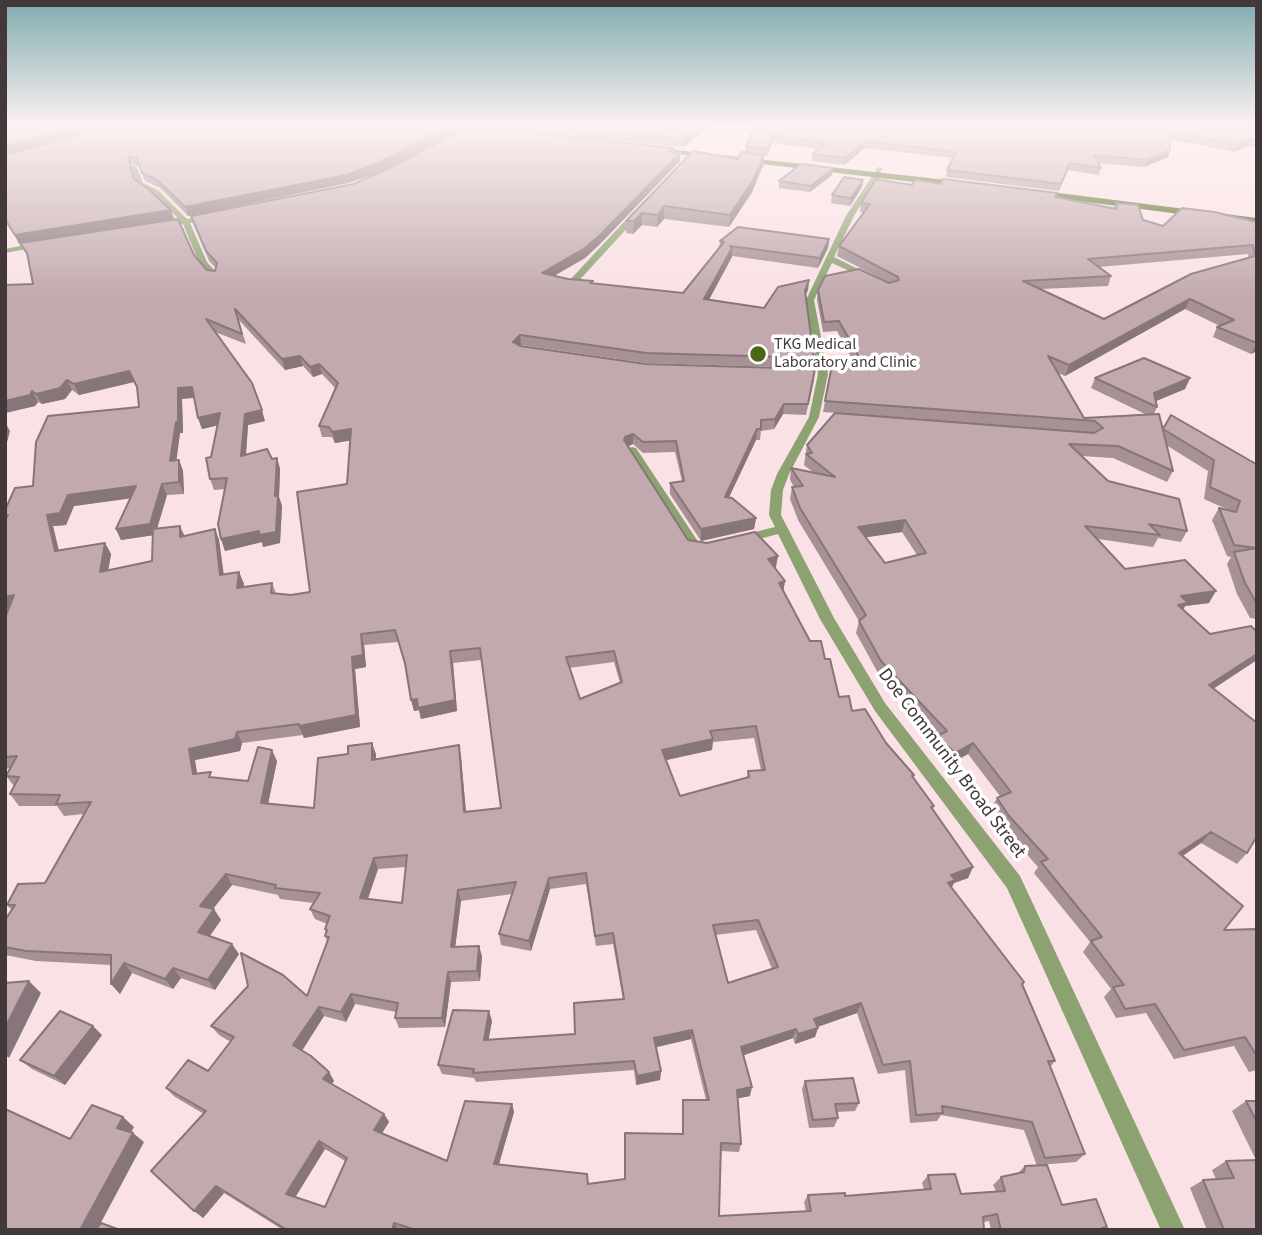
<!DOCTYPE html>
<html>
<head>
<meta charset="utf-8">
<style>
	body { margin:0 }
	#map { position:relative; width:1262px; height:1235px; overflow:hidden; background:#fae1e5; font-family:"Source Sans 3",sans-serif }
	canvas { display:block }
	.frame { position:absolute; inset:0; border:7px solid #43393b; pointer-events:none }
</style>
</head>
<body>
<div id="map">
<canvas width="1262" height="1235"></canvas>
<div class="frame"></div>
</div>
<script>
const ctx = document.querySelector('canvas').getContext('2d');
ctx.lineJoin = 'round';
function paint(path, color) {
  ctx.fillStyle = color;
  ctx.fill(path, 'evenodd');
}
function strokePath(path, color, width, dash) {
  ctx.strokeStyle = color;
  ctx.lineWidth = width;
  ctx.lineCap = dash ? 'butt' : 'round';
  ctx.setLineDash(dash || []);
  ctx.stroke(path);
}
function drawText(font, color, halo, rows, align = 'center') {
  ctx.font = font + ' "Source Sans 3",sans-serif';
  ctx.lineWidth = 7;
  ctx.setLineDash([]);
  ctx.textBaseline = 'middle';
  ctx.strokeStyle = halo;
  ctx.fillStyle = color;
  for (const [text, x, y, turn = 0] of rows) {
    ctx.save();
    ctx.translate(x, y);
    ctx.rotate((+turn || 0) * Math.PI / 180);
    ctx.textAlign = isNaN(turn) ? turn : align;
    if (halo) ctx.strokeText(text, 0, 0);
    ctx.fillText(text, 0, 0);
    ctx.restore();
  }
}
paint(new Path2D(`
	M134,165L137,167L143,183L158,190L187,219L213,215V219L190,223L207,262L218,274V278H212L199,263L183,224L158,228V224L180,220L152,194L138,185L131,167Z
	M878,167L883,168L854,216L834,257L876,278L869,280L832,263L814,300L828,374L819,417L789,474L783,490L781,515L834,618L885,703L1020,876L1185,1230H1161L1007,888L875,711L820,619L778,534L740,544L734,540L735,537L775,527L769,515L771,490L777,474L809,417L818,374L806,300L846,216Z
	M635,210L642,212L574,286H568V282Z
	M40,242H43V246L5,253V249Z
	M632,447L636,448L699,543L708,545L709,548L708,551L690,550L626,450Z`), '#8da271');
paint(new Path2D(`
	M429,126H453L489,132L485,134Z
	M649,147L965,182L969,185L965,188L652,151Z
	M1035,190L1257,218V224L1032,195V191Z`), '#496311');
paint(new Path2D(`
	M5,126H454L455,132L385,170L348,183L188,216L160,188L145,181L139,166L131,164L135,180L171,210L174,219L194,255L207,270L215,271L216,268L209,261L191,216L674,148V152L680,161L599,245L585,258L554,276L568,279L593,281V284L683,293L719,249L720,241L829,239L828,248L818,268L732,256L709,299L764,308L809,280L808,290L805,296L814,358L812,368L646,363L521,345L520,346L646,364L814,380L806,415L783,414L774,429L761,431L760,440H756L729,497L756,518L754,529L701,541L670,494V483L682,481L675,452L643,453L633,444L628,446L688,540L776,567L775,568L785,581L783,591L810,641L825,659L839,697L852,711L886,743L914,775L913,778L934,806L933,809L973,867L968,878L954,883L951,888L1022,985L1055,1061L1050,1067L1085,1154L1076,1162L1039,1165L1062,1205L1107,1227L1103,1230H991L989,1221L984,1222V1230H283L224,1193L203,1218L204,1114L175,1097L166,1088L208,1071L231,1042L219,1035L211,1026L307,996L327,941L325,936L326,932L325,929L327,924L315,919L310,909L314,903L280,899L278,895L232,885L213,909L221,920L209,936L239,954L215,990L181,978L173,989L132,973L120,994L111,984V965L36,961L5,955V920L12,910L7,905L45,883L84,814L64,816L57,806H19L10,794L14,786L6,776L10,768L5,769V618L8,610L5,611V510L33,486L139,407L137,389L134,382L79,395L72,390L65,399L42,404L38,402L35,406L5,413L33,284L28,257L5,221ZM238,319L285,370L303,366L313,377L322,374L335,388L319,426L322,437H332L335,443L350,440L347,484L310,592L291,595L276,593L272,583L243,588L244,584L239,572L224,575L219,540L215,529L184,536L157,529L167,495L184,494L183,471L179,460H176L180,433H183L182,399L194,398L198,418L202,429L218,425L211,457L210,479L214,490L225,489L221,539L225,551L262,542L263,547L280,543L282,506L279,497L280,469L277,458L272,459L246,455L248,425L265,421L215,332L246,344ZM130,498L116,529L121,540L153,535L152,561L108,570L111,554L105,543L59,550L53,526L66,525L74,506ZM398,642L405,667L414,711L419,710L421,719L457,711L453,663L481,660L501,808L466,812L461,757L459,745L376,760V754L314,808L268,803L277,761L248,781L214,778L197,774L195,760L240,751L242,743L303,735L304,738L360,727L355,669L366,667L364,645ZM614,662L620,683L580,699L569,668ZM754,738L761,770L748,771L747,778L680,796L666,760L712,750L713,742ZM406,867L402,903L368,899L378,869ZM586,884L596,946L613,944L623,999L575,1034L488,1040L492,1021L438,1065L442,1074L474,1078L476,1082L634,1070L636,1085L660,1080L661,1071L656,1047L691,1039L706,1100H683L682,1134L625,1179L588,1184L499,1164L514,1112L512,1104L447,1161L382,1133L389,1122L384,1114L332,1084L334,1081L329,1072L302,1051L324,1016L346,1022L355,1004L396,1012L395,1018L399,1028L445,1027L451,982L480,981L482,956L455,947L461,901L512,894L499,934L501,945L531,951L550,889ZM756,930L772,969L728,983L715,935ZM857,1013L878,1074L905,1070L910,1123L937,1121L941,1115L1024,1130L1037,1166H1025L1017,1174L1001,1177L993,1185L996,1191L961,1194L928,1175L922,1183L924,1189L845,1196L808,1195L804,1202L806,1211L719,1216L721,1151L739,1152L741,1144L738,1098L750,1096L743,1055L793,1038L795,1044L815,1037L818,1027ZM325,1149L345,1161L325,1207L295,1197Z
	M480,126H709L684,147Z
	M755,126H1257V148L1248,146L1235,152L1170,139L1168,157L1144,167L1098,163L1101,168L1099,175L1068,170L1059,191L946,177L947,170L953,158L865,148L844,165L812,161V154L819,149L772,143L767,156L764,155L763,166L752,192L729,227L664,219L657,227L642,225L633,234L626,233V221L738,159L745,153L746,147Z
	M833,168L832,175L810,192L779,188V181Z
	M863,180L862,187L850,206L831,203L832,195Z
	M941,184L1055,197L1114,208L1116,203L1143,220L1163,226L1257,222V351L1251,354L1213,337L1217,327L1220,326L1185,309L1065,376L1058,373L1084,418L1145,414L1091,388L1095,378H1190L1185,389L1156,401L1157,407L1154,414L1162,429L1171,415L1257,466V619L1250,618L1237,594L1227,564L1231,557L1227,556L1212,520L1219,508L1231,511L1204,499L1208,471L1166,445L1173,471L1167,482L1113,458L1081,456L1108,481L1187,531L1181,542L1158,538L1153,547L1098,539L1125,569L1209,603L1185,606L1183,610L1214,689L1247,853L1237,864L1201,843L1183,856L1224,930L1257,929V1070L1249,1072L1234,1046L1174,1059L1146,1013L1116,1018L1104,997L1111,989L1083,952L1090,942L1034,873L1038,867L1003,827L991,809L997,798L1000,796L968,754L950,764L932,748L937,737L878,673L856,633L859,621L798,520L790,499L792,487H794L790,480L791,468L814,473L804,465L807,445L923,419L823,412L832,365L856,366L837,331L823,332L817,300L818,290L890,283L837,256L839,246L864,213L860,212L861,203L912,185ZM1248,254L1249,258L1104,319L1041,289L1108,286L1111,276L1099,267ZM902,532L917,555L885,563L866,537Z
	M102,1035L65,1085L32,1069L20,1060Z
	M805,1081L859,1103L855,1111L837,1112L838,1118L834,1127L809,1128L802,1089Z
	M1246,1101H1257V1230H1207L1190,1188L1203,1180L1216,1179L1212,1170L1226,1161L1256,1160L1232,1111Z`), '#a69195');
paint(new Path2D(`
	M80,126H110L5,156V147Z
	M450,126H454L455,132L385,170L348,183L188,216L185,207Z
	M701,126H709L684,147L685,139Z
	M773,136L772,143L767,156L768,149Z
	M1251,139L1248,146L1235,152L1238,145Z
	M866,141L865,148L844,165L845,158Z
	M1170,150L1168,157L1144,167L1147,160Z
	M680,153V161L599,245L585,258L543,282L542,273Z
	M764,155L763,166L752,192L729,227L730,215Z
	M833,168L832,175L810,192L811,186Z
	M863,180L862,187L850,206L851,198Z
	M664,206V219L657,227L658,215Z
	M171,210L174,219L19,244L15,235Z
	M642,213V225L633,234L634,221Z
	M829,239L828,248L818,268L820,258Z
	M732,248V257L704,309V299Z
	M809,280L808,290L803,300L805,291Z
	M1190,299L1185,309L1065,376L1069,365Z
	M520,335L521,345L514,352L513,342Z
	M1257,343V351L1251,354Z
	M300,356L303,366L285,370L282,359Z
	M319,364L322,374L313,377L310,367Z
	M129,371L134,382L79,395L74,384Z
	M1190,378L1185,389L1149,404L1154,393Z
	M67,380L72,390L65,399L42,404L36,394Z
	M192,387L196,397L182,399L183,433H180L175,472L170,461L176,422L178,388Z
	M32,391L38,402L35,406L5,413V401Z
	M784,404L783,414L774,429L775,419Z
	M262,410L265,421L248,425L245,467L241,456L245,414Z
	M220,413L224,424L202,429L198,418Z
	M5,422L10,431L5,450Z
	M351,429L354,440L335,443L332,432Z
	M757,429L756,440L724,508L725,497Z
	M633,434V444L625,448L624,440L625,437Z
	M277,458L280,469L279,497L282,506L280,543L263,547L262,542L225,551L221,539Z
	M179,460L183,471L184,494L179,482Z
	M162,484L167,495L155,535L121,540L116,529Z
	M136,486L141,497L74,506L66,525L53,526L61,562L55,551L47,515L68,495Z
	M756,518L754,529L701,541V529Z
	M905,520L902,532L855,539L858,527Z
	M180,526L185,537H180Z
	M215,529L219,540L225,587L220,575Z
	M105,543L111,554L106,584L100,572Z
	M778,556L776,567L767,570L768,559Z
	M239,572L244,584L242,600L237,588Z
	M785,581L783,593L779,583Z
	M1216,591L1209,603L1185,606L1181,614L1171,617L1181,596Z
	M14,595L22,607L5,611V597Z
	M361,634L364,645L366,667L355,669L360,727L304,738L299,726Z
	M450,651L453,663L457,711L421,719L419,710L414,711L411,700Z
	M1257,654V660L1201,697L1209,685Z
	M237,732L242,743L240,751L195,760L199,786L193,774L189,749Z
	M713,739L712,750L662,761V750Z
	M372,743L376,754L375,772L372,760Z
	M973,743L968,754L950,764L955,753Z
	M459,745L461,757L467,823L464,812Z
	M272,750L277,761L266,814L261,803Z
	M1211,832L1201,843L1170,864L1179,853Z
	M374,858L378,869L364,909L360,898Z
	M973,867L968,878L954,883L950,891L942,894L951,875Z
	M226,874L232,885L207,916L200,906Z
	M549,878L550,889L531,951L529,941Z
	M458,890L461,901L454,957L451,947Z
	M214,909L221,920L205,943L198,932Z
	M232,944L239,954L215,990L208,980Z
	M479,946L482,956L480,981L477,971Z
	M124,963L132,973L120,994L111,984Z
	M173,968L181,978L173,989L165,979Z
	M448,972L451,982L445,1027L442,1018Z
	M29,981L41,993L9,1058L5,1055V1028Z
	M351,994L355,1004L346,1022L341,1012Z
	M861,1003L857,1013L811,1029L814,1019Z
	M319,1007L324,1016L299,1055L293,1045Z
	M489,1011L492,1021L487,1049L484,1040Z
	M93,1026L102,1035L65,1085L54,1076Z
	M818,1028L815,1037L795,1044L798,1034Z
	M796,1029L793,1038L739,1057L741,1047Z
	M692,1030L691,1039L653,1048L654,1038Z
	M661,1071L660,1080L636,1085L637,1076Z
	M329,1072L334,1081L328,1088L323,1079Z
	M752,1087L750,1096L735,1099L737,1090Z
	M512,1104L514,1112L497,1171L494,1164Z
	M384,1114L389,1122L379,1138L374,1130Z
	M123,1117L134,1127L128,1138L117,1128Z
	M133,1133L144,1142L97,1230H80Z
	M319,1141L325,1149L293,1201L286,1194Z
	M216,1186L224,1193L203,1218L194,1211Z
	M394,1223L399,1230H392Z`), '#877679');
const building = new Path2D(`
	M5,126H80L5,147Z
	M109,126H450L383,161L347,175L185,207L157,180L142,173L137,158L128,156L134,179L147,188L171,210L15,235L5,219V155Z
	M469,126L674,148L669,152L680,153L599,236L585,248L542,273L568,279L593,281L590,283L683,293L724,242L720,241L738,227L829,239L820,258L730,246L732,248L704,299L764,308L778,287L809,280L805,291L814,358L646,353L520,335L513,342L520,346L646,364L815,369L808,404H784L775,419L761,420V429H757L725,497L732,498L756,518L701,529L670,483L684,481L676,441L643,442L633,434L625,437L624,440L688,540L707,543L755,532L778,556L768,559L785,581L779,583L810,641H821L825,659H830L839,697L849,696L852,711L865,709L886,743L914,775L912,776L934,806L931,807L973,867L951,875L955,880L948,883L1024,982L1022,984L1055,1061H1048L1085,1154L1045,1158L1032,1122L942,1106L943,1113L916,1115L910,1061L883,1065L861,1003L814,1019L818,1028L798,1034L796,1029L741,1047L752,1087L737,1090L741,1144L721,1143L719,1216L811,1211L808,1195L845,1193V1196L931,1189L928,1175L955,1174L961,1194L1005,1191L1001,1177L1024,1172L1025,1166L1047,1165L1062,1205L1096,1199L1107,1227L1102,1228V1230H1001L997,1214L983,1217L984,1230H413V1229L394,1223L392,1230H287L216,1186L194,1211L151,1171L206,1111L166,1088L188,1060L208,1071L234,1037L211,1026L248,986L241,953L283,975L307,996L329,937L325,936L327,930L325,929L330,916L310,909L320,893L275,888L276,885L226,874L200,906L214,909L198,932L232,944L208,980L173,968L165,979L124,963L111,984V955L26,951L5,947V920L15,905H7L18,884L45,883L91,802L56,804L60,795L10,794L19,777L6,776L17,756L5,757V618L14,595L5,597V520L8,515L5,516V510L15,488L33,486L36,442L48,416L139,407L137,387L129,371L74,384L67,380L60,388L36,394L32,391L30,395L5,401V285L33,284L27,253L20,243L178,219L194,255L207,270L215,271L217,263L206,251L191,216L353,184L390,168ZM235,309L282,359L300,356L310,367L319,364L338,383L319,426L329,427L332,432L351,429L347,484L297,492L310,592L291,595L271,593L272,583L237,588L239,572L220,575L215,529L180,537V526L153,529L152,561L100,572L105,543L55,551L47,515L60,513L68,495L136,486L116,529L150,524L162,484L179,482V460L170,461L176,422H178V388L192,387L198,418L220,413L211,457L206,458L210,479L227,478L218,524L221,539L259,531V535L276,532L278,495L275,496L277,458L272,459L267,449L241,456L245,414L262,410L252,383L206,319L242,334ZM395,630L405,663L411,700L417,699L418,708L455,700L450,651L480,648L501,808L464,812L459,745L372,760V743L348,746V754L318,758L314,808L261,803L272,750L258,747L248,781L209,777L211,772L193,774L189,749L235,739L237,732L299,724V726L356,715L352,657L363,655L361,634ZM614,651L622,682L580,699L566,657ZM756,726L765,770L748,771L749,777L680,796L662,750L713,739L710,731ZM407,855L402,903L360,898L374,858ZM586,873L595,936L613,933L624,999L574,1003L575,1034L484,1040L489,1011L453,1010L438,1065L474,1069L473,1073L634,1061L637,1076L661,1071L654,1038L692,1030L709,1100H683V1134L625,1133V1179L588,1184L587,1174L494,1164L512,1104L465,1101L447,1161L374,1130L384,1114L323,1079L329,1072L311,1056L293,1045L319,1007L341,1012L351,994L398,1003L395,1018H442L448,972L477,971L479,946L451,947L458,890L516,882L499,934L529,941L549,878ZM758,920L778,967L728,983L713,925ZM319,1141L347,1158L325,1207L286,1194Z
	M554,126H701L685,139Z
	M755,126H1257V141L1251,139L1238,145L1170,132V150L1147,160L1094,155L1101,168L1070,163L1061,184L947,170L956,152L866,141L845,158L812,154L826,143L773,136L768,149L746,147Z
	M693,151L738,159L741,152L764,155L753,180L730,215L664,206L658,215L642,213L634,221H626Z
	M801,164L833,168L811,186L779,181Z
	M844,177L863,180L851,198L832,195Z
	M876,179L912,185L915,180L941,184L943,179L1057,193L1055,197L1117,209L1116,203L1138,205L1143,220L1163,226L1182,208L1214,212L1257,222V343L1217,327L1234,320L1190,299L1069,365L1048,356L1084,418L1159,414L1173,471L1118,446L1069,444L1108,481L1179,499L1187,531L1149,524L1160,535L1085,526L1125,569L1185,560L1216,591L1181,596L1188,603L1178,605L1210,634L1251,626L1257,632V654L1209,685L1257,723V836L1247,853L1211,832L1179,853L1243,906L1224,930L1257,929V1056L1245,1037L1184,1050L1155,1004L1125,1009L1113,987L1124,985L1091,941L1102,937L1041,862L1048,859L1009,816L997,798L1011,792L973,743L955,753L937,736L947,731L881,661L859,621L866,615L800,508L792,487L803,486L791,468L835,477L806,454L812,453L807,445L835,413L1094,433L1103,428L1095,421L825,401L832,365L864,366L839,321L824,322L818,290L825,276L859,269L889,283L899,280L898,277L839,246L870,204L861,203ZM1253,245L1255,256L1191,274L1104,319L1023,281L1111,276L1088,259ZM905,520L926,553L885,563L858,527Z
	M1144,358L1190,378L1154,393L1157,407L1095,378Z
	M1171,415L1256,464L1257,548L1234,545L1219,508L1236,512L1240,501L1210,487L1214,460L1163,429Z
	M1257,548V604L1245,583L1234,552Z
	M29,981L5,1028V983Z
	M60,1011L93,1026L54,1076L20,1060Z
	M853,1078L859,1103L835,1104L838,1118L813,1120L805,1081Z
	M1246,1101H1257V1122Z
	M92,1105L123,1117L117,1128L133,1133L80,1230H5V1109L70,1139Z
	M1257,1160V1230H1224L1203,1180L1234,1178L1226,1161Z
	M101,1223L120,1230H95Z`);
paint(building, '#c1a9ad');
strokePath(building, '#877679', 2);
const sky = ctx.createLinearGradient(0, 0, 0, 299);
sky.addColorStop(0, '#7fabae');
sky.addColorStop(0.42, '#fdf2f3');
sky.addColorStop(1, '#fdf2f300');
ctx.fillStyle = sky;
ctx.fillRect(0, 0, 1262, 299);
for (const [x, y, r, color] of [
	[758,354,9,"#4b6617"]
]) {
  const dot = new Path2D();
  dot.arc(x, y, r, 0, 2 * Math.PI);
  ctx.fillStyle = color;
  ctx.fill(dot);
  strokePath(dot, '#fff', 2.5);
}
drawText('16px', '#43393b', '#fff', [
	["TKG Medical",774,345],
	["Laboratory and Clinic",774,363]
], 'left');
drawText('19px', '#43393b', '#fff', [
	["Doe Community Broad Street",951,764,53]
]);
</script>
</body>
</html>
